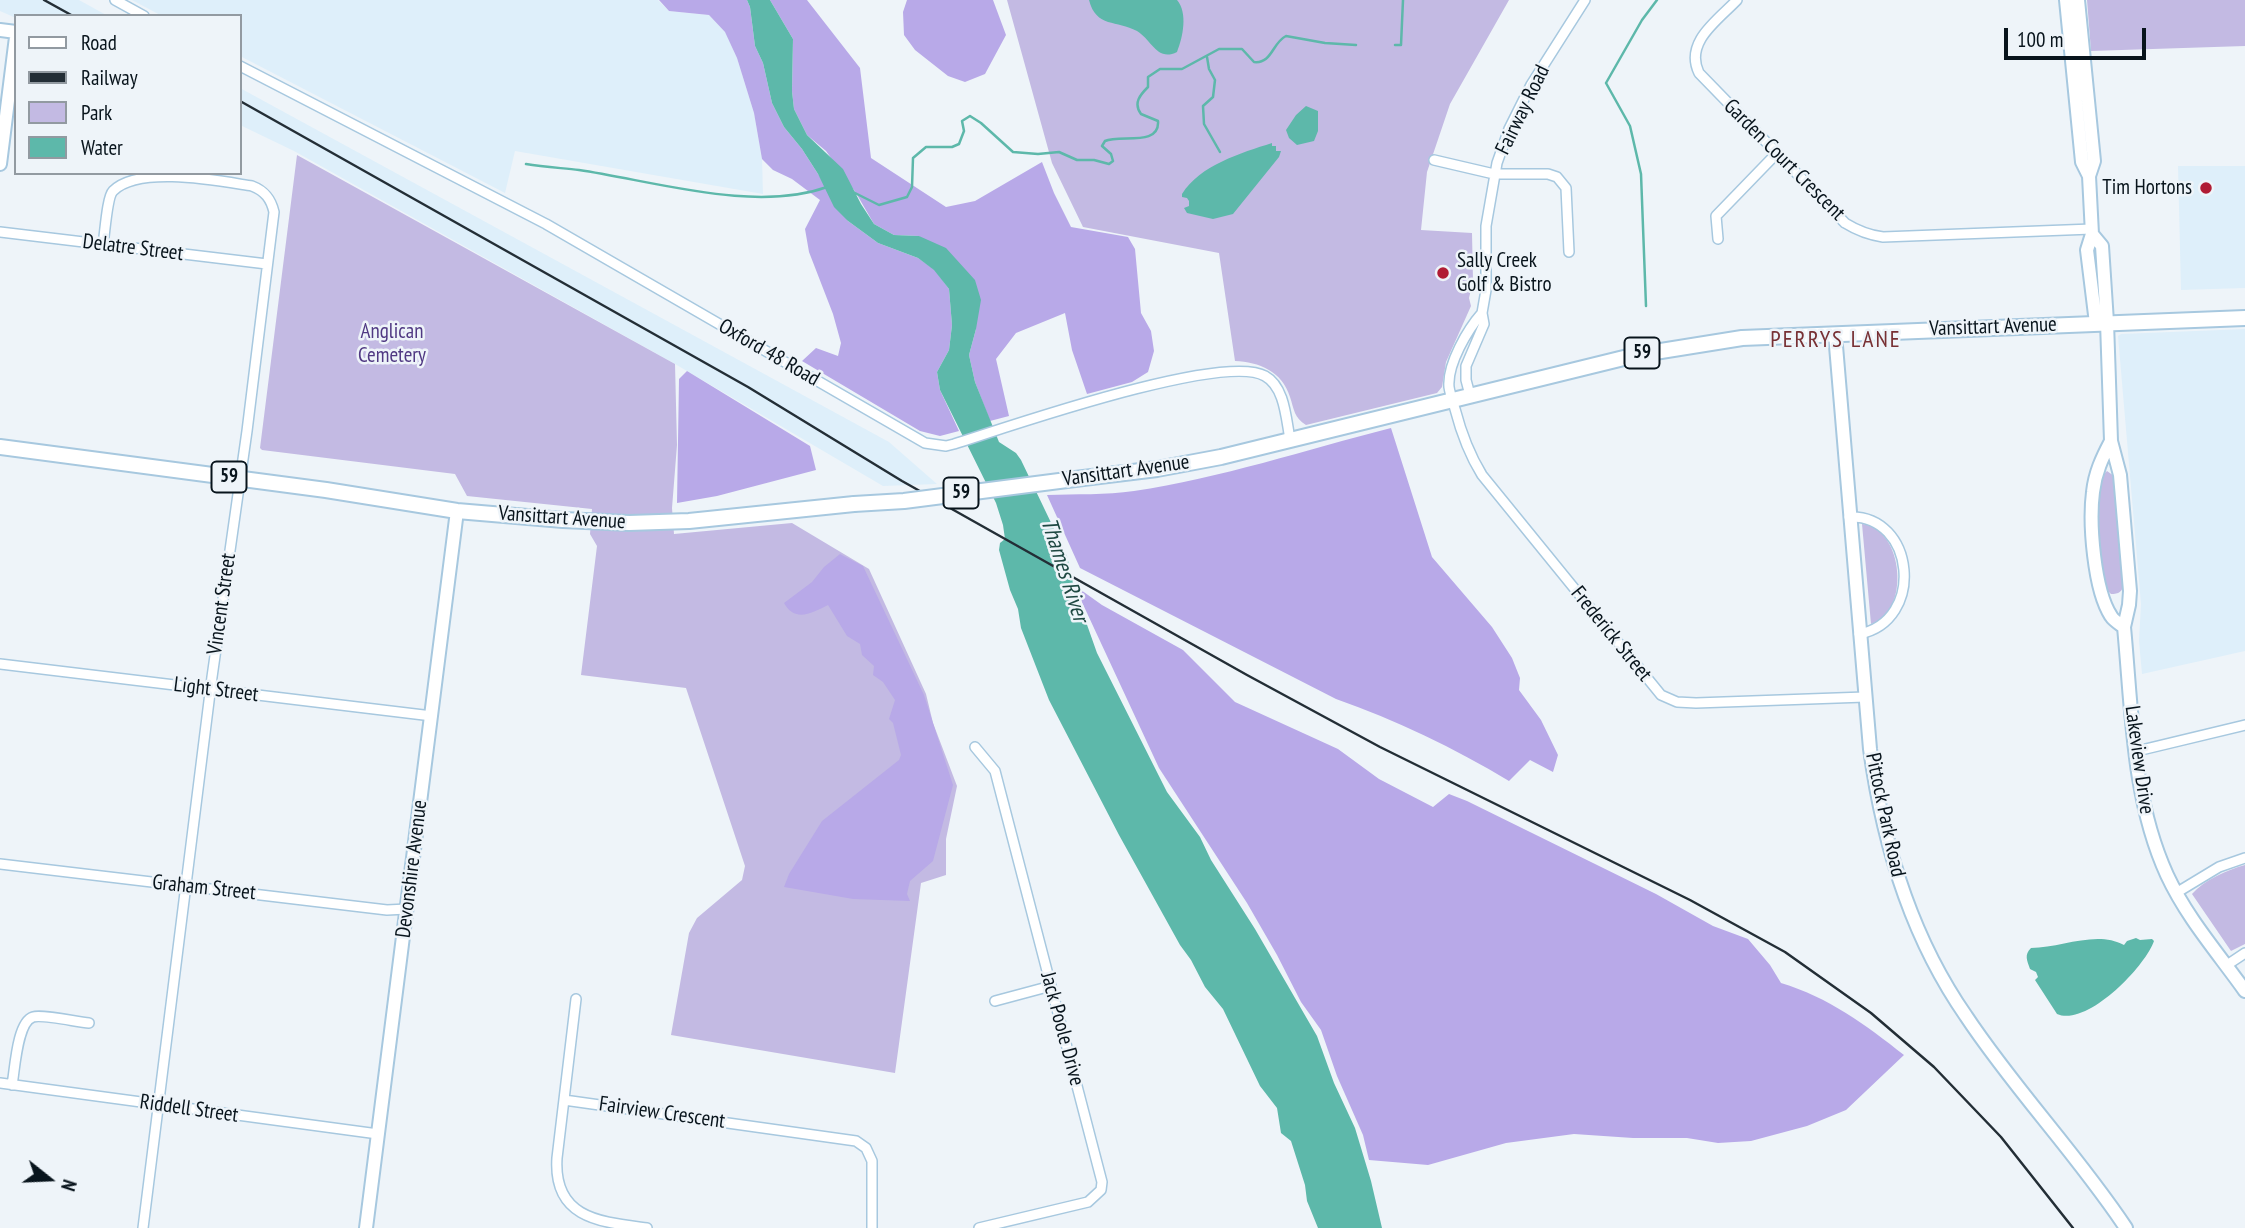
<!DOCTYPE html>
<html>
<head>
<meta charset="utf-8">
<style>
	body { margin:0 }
	#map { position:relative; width:2245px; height:1228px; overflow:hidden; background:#eef4f9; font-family:"PT Sans Narrow",sans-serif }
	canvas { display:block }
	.legend { position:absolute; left:14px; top:14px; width:228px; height:161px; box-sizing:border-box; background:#eef4f9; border:2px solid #929aa1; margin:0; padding:9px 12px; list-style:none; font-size:21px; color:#08141c }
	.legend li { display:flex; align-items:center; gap:14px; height:35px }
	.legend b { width:35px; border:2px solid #929aa1 }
	.north { position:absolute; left:14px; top:1144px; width:70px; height:70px; -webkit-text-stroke:5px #eef4f9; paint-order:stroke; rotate:108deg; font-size:19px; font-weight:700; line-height:28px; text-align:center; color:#08141c }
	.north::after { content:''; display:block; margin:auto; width:24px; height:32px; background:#08141c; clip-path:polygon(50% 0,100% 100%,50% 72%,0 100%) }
	.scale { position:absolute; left:2004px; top:28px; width:142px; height:32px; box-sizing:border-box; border:4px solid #08141c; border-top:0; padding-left:9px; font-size:21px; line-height:24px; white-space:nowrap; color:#08141c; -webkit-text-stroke:5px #eef4f9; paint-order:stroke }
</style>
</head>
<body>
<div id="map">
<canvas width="2245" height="1228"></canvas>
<ul class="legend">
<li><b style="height:9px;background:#fff"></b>Road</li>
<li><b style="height:9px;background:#232e36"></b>Railway</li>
<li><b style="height:19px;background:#c3bae3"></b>Park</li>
<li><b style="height:19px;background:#5db8aa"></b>Water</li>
</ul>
<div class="north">N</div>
<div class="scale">100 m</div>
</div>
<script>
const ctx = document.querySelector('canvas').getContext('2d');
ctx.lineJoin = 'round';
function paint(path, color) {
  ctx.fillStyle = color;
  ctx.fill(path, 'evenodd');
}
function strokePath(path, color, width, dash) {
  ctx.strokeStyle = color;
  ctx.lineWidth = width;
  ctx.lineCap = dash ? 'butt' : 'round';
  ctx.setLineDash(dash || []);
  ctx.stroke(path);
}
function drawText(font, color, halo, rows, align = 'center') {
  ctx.font = font + ' "PT Sans Narrow",sans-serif';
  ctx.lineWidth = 5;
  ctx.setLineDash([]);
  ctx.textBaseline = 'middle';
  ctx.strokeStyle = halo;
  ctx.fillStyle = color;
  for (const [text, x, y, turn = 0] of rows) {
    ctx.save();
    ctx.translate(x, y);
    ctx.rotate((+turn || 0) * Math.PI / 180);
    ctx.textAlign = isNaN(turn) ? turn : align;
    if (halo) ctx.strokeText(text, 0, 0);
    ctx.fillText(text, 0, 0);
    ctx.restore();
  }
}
paint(new Path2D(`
	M0,0H79L108,16H16V18L0,11Z
	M132,0H658L669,11L709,15L726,33L737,58L754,113L762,159L763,194L515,151L505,193L240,56V16H162Z
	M240,88L889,442L937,484L883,486L675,364L294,151L240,125Z
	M2178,166H2245V288L2181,290Z
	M2245,329V651L2142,674L2139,641L2141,604L2118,336L2121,334Z`), '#deeffa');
paint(new Path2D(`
	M1007,0H1509L1450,104L1427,172L1421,230L1472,233L1473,281L1469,298L1471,306L1446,362L1442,387L1437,393L1306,425C1294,418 1294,409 1290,397C1282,371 1259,362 1235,361L1219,253L1083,227L1052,163Z
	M2087,0H2245V46L2091,51Z
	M297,155L675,364L677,445L672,508L674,534L792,523L869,569L926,694L933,723L957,786L946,839V875L921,883L895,1073L671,1035L689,933L697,918L742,880L745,866L686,688L581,675L597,546L590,534L592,509L467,496L455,474L262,450L260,448Z
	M2107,471L2114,476L2124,584C2122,592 2119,594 2111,594C2099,584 2097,530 2097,513C2097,500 2100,487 2103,475Z
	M1862,524C1904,528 1911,613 1871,624Z
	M2245,865V944L2231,951L2192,894C2204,880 2227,870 2245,865Z`), '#c3bae3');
paint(new Path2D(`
	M659,0H747L750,7L755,46L763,63L772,103L784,127L802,149L848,221L878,243L918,258L935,270L949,289L952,325L949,350L937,372L940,390L959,431L940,436L920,431L802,361L816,348L838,356L841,343L833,314L809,252L805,229L820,200L792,179L773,170L762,159L754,113L737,58L725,32L709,15L669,11Z
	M770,0H807L860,68L871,158L946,207L975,201L1042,162L1054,193L1071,227L1128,237L1135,249L1141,313L1151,331L1154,351L1148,372L1132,382L1087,394L1072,350L1065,313L1016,333L996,359L1009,416L990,421L975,382L969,355L976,329L919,236L894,235L874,224L856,193L826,151L807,135L794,109L792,91L793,39Z
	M907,0H993L1006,35L985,74L965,82L948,76L915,50L904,35L903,12Z
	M687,371L810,446L816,470L717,496L677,503L679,379Z
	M1391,428L1432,557L1492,627L1512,658L1520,678L1519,690L1541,720L1558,755L1553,772L1530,760L1509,781C1454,748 1396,720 1336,699L1080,568L1047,495C1076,494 1106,495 1134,491C1221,478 1305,450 1391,428Z
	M840,554L863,566L924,695L953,785L933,861L910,881L907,894L910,901L853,899L784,887L789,874L822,821L899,760L901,755L893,723L889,719L895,700L883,682L873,675L874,666L862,655L860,644L847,636L828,605C812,613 795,623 784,603L812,582L824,567Z
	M1074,585L1102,605L1183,650L1235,702L1338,749L1379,779L1433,807L1449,794L1467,801L1656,894L1713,926L1748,939L1770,965L1781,983C1828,997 1866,1025 1904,1055L1846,1110L1807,1126L1751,1141L1718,1143L1687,1138H1633L1574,1134L1506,1143L1428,1165L1369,1160L1363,1135L1337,1076L1321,1030L1301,1002L1277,955L1247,903L1159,768Z`), '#b8a9e8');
paint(new Path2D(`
	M747,0H770L793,39L792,91L794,109L807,135L843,169L861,204L874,224L894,235L919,236L946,248L975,280L981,300L976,329L969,355L975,382L999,442L1016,453L1021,460L1067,556L1074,588L1097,653L1167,792L1200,837L1211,860L1255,929L1317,1036L1334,1083L1355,1128L1371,1181L1382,1228H1318L1307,1201L1305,1185L1291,1141L1281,1133L1277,1108L1260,1086L1223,1009L1205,987L1191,960L1180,945L1119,835L1049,700L1021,628L1018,609L1010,590L999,550L1000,543L1005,539L1003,525L996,503L940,390L937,372L949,350L952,325L949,289L934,270L918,258L878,243L848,221L834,207L818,174L802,149L784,127L772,103L763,63L755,46L750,7Z
	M1089,0H1177C1188,13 1183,37 1177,52C1157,62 1152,40 1137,31C1117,20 1096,28 1089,0Z
	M1306,106L1318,111V131L1314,141L1297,145L1289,138L1286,130L1296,115Z
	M1272,143V146H1276V151H1281L1279,157L1233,214L1213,219L1187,213L1184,208L1189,206V201L1187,198L1182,197V194C1200,165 1241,153 1272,143Z
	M2136,938L2140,940L2152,939L2154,941C2145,967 2087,1027 2057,1014L2035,980L2038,977L2036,972L2030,969C2027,960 2024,955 2031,948C2061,948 2096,930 2124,945L2127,941Z`), '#5db8aa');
strokePath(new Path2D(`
	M1395,45H1401L1403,0
	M1207,57L1209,69L1215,80L1213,97L1203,106L1204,124L1220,152
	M526,164C544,167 562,168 579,170C654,181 755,213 827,187
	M853,192L879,205L907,197L912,187L913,158L926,147H952L959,144L964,131L962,121L970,116L981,123L1013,152L1038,154L1059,152L1077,160H1094L1109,164L1113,161L1111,154L1102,146L1105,141C1120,134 1160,147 1158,121L1141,114C1133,103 1140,95 1148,87V77L1160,69H1182L1219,49H1242L1254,62C1272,64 1272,43 1286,36L1325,43L1356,45
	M1646,306L1641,174L1630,126L1606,83L1642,20L1657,0`), '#5db8aa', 2.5);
const street = new Path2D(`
	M115,0L144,16
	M1737,0C1718,20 1684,42 1699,73L1845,223C1858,231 1868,235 1883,237L2092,229
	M240,66L546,224L925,443L946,446L954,444C1008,427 1223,352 1265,376C1285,387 1286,419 1290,439
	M1434,160L1494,174H1548L1557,177L1566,188L1569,252
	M0,232L267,264
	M1718,239L1716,216L1777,153
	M103,244C105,233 107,197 113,191C139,165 219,181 252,186C265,191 271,199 274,212L247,431L212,677L143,1228
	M1482,313C1468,329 1447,364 1449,387C1450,394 1453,402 1455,409C1461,432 1469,454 1482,475L1661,695L1677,702L1696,703L1865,697
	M1470,395L1466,380V366L1484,324L1482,313L1486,290V226L1497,163L1509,129L1531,85L1585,0
	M1849,517C1915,514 1926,621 1859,634
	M0,664L432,716
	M975,747L995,771L1102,1182L1101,1190L1088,1202L979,1228
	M2137,751L2245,725
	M0,864L387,910L407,909
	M2176,893L2219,867L2245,858
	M2227,965L2245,953
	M576,999L557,1158C553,1219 601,1222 647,1228
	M995,1001L1051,986
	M0,1083L378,1134
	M12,1085C15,1069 17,1022 33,1017C42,1014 77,1022 89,1023
	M564,1100L856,1141L866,1148L872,1161V1228`);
const secondary = new Path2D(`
	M2066,0L2082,162L2089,176
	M2078,0L2094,161L2089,176L2092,234L2087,250L2096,323
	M0,30L16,32
	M0,164L16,37
	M2092,234L2102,246L2107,322L2111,441L2120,475L2130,591L2129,605L2124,627C2132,710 2132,799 2167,875C2187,918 2218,953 2245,991
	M1835,334L1870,749C1883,844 1911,937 1966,1016C2015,1090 2077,1154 2126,1228
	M2111,441C2102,458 2095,473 2093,492C2089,523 2094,590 2111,616C2114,621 2120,624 2124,627
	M366,1228L457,511`);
const primary = new Path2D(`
	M0,447L326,490L457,511L563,520L629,523L689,521L854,504
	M1067,480L1157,469L1221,457L1636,355L1742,338L2245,318`);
strokePath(street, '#a7c8df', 12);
strokePath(secondary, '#a7c8df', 16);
strokePath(primary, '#a7c8df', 18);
strokePath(street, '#fff', 9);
strokePath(secondary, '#fff', 12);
strokePath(primary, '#fff', 14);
strokePath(new Path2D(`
	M44,0L73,16
	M240,101L748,387L902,481L1247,675L1380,747L1690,900L1785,952L1871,1013L1934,1067L2001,1137L2073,1228`), '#232e36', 2.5);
const primaryBridge = new Path2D(`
	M854,504L904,501L1067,480`);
strokePath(primaryBridge, '#a7c8df', 18, []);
strokePath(primaryBridge, '#fff', 14);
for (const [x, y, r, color] of [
	[2206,188,7,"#b01c34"],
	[1443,273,7,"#b01c34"]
]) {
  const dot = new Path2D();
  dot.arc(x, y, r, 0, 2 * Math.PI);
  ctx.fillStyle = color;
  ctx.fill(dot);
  strokePath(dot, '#eef4f9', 2.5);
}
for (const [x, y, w] of [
	[1642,353,35],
	[229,477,35],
	[961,493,35]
]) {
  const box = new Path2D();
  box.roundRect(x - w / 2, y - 15.5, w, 31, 5);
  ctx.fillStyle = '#eef4f9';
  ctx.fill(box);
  strokePath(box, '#08141c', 2);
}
drawText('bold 19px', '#08141c', null, [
	["59",1642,353],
	["59",229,477],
	["59",961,493]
]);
drawText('21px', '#08141c', '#eef4f9', [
	["Fairway Road",1523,110,-64],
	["Garden Court Crescent",1784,160,45],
	["Delatre Street",133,248,7],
	["Vansittart Avenue",1993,327,-2],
	["Oxford 48 Road",769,353,30],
	["Vansittart Avenue",1126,471,-8],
	["Vansittart Avenue",562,518,4],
	["Vincent Street",222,604,-82],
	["Frederick Street",1611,634,51],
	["Light Street",216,690,7],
	["Lakeview Drive",2139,760,82],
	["Pittock Park Road",1885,815,78],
	["Devonshire Avenue",412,869,-83],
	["Graham Street",204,888,6],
	["Jack Poole Drive",1062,1029,75],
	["Riddell Street",189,1109,8],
	["Fairview Crescent",662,1113,8]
]);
drawText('21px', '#08141c', '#eef4f9', [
	["Tim Hortons",2192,188],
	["Sally Creek",1457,261,"left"],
	["Golf & Bistro",1457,285,"left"]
], 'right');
drawText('21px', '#503983', '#eef4f9', [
	["Anglican",392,332],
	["Cemetery",392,356]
]);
ctx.letterSpacing = '2px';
drawText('23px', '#773034', '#eef4f9', [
	["PERRYS LANE",1836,340]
]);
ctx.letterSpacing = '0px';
drawText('italic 23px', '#1e4842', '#eef4f9', [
	["Thames River",1064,570,72]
]);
</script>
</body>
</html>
